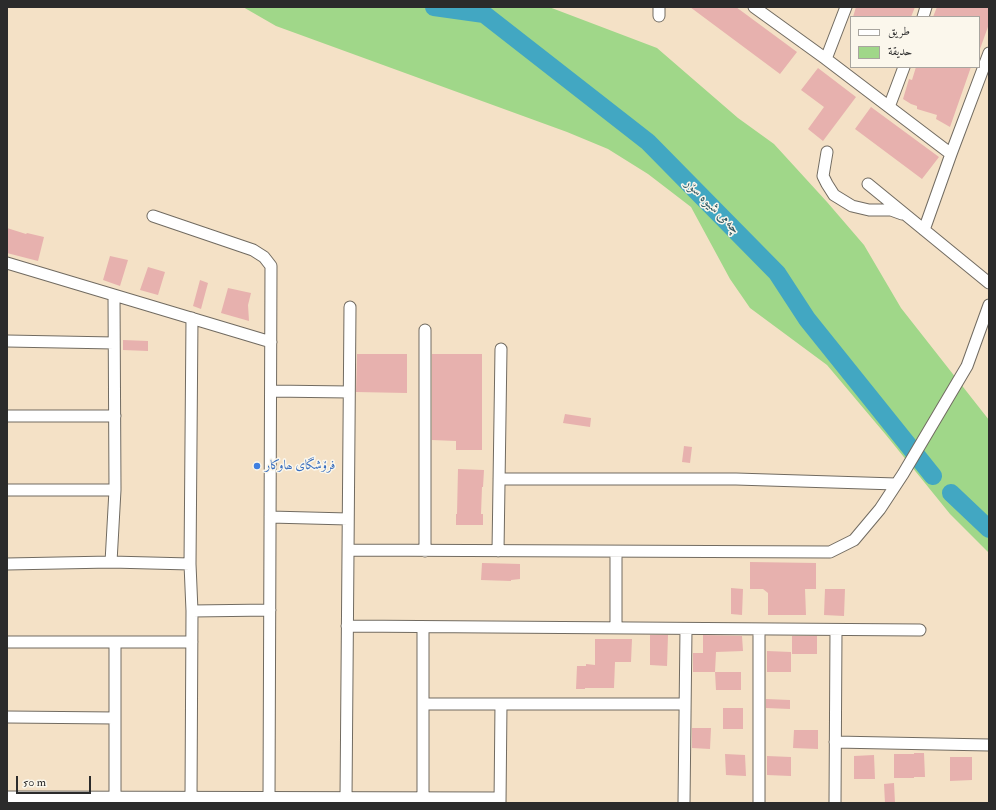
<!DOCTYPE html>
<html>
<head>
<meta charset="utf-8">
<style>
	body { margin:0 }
	#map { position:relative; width:996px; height:810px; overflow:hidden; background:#f4e1c6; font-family:"IM FELL Double Pica",Amiri,serif }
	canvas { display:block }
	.frame { position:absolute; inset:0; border:8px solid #2b2b2b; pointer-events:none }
	.legend { position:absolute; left:850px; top:16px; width:130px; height:52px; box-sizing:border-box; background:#fbf7ec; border:1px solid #a8a59f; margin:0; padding:5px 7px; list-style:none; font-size:12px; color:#2b2b2b }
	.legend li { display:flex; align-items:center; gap:8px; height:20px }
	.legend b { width:20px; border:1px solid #a8a59f }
	.scale { position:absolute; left:16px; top:776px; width:75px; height:18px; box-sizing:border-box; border:2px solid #2b2b2b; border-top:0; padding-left:5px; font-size:12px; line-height:14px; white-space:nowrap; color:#2b2b2b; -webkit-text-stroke:3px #fbf7ec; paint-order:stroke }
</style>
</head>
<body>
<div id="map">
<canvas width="996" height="810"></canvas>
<div class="frame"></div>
<ul class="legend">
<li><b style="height:5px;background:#fff"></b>طريق</li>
<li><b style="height:11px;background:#a0d789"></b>حديقة</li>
</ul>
<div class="scale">50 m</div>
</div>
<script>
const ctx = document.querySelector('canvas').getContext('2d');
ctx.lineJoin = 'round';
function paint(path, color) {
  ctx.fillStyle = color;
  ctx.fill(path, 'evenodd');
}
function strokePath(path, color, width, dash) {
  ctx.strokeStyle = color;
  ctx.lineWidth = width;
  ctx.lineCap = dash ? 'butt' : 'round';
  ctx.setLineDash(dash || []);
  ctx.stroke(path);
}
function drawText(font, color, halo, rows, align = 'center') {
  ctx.font = font + ' "IM FELL Double Pica",Amiri,serif';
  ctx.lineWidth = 3;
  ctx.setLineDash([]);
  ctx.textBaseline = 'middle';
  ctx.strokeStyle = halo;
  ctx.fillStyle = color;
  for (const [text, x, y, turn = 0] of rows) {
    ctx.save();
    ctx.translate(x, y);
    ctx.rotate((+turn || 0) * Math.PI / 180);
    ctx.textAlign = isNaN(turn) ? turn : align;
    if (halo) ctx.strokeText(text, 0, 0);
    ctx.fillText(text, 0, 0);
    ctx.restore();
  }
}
paint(new Path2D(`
	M243,7H549L657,48L738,118L774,144L827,202L864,245L901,308L989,420V553L950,514L886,435L827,365L750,308L730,279L691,207L648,174L608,149L567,132L276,26Z`), '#a0d789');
strokePath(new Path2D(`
	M434,7L484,14L648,142L777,273L807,319L933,476
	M951,493L989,529`), '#42a7c2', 18);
paint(new Path2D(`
	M690,7H736L797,52L780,74Z
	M856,7H915L911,17H853Z
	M937,7H989V24L980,49H979V17H933Z
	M916,67H971L950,127L936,119L937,115L917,109V106L911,104L903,99L909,79L912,80Z
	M818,68L856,97L823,141L808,129L824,107L801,90Z
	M871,107L939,157L922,179L855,129Z
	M7,228L26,234L27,233L44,237L38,261L7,253Z
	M110,256L128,260L120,286L103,280Z
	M148,267L165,272L158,295L140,290Z
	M200,280L208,283L201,309L193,306Z
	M228,288L251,293L248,305L249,321L221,313Z
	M123,340L148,341V351L123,350Z
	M357,354H407V393L356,392Z
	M432,354H482V450H456V441L432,440Z
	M565,414L591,418L590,427L563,423Z
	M684,446L692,447L690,463L682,462Z
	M458,469L484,470L483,487H482L481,514H483V525H456V514H457Z
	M750,562L816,563V589H805L806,615H768V593L763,589H750Z
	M482,563L520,564V579L511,580V581L481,580Z
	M731,588L743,589L742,615L731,614Z
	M825,589H845L844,616L824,615Z
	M650,635H668L667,666L650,665Z
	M703,635L742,636L743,651L716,652L715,672H693V653H703Z
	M792,636H817V654H792Z
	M595,639H632L631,662H615L614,688H585V689H576L577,666H586V664L595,665Z
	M767,651L791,652V672H767Z
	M715,672H741V690H716Z
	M766,699L790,700V709L766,708Z
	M723,708H743V729H723Z
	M692,728H711L710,749L692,748Z
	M794,730H818V749L793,748Z
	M914,753H924L925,777H914V778H894V754H914Z
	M725,754L745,755L746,776L726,775Z
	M874,755L875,779H854V756Z
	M767,756L791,757V776L767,775Z
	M950,757H972V780L950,781Z
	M894,783L895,803H885L884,784Z`), '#e7b1ae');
const street = new Path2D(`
	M754,7L826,59L951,154
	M659,16V7
	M923,17L926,7
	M826,59L846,7
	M889,107L904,67
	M827,152L823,176L827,184L834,195L852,206L869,210H891L902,214
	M868,184L989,283
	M153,216L253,250L264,257L271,266L269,797
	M924,230L951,154L989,53
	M7,263L271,342
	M7,341L114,343
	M271,391L349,392
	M7,416H115
	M499,479H736L896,484
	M7,490H115
	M270,517L348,519
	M348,550L830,552L854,540L880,509L903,474L967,366L989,305
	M425,551V330
	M498,551L501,349
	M111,562L115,490L114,295
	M7,564L111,562L190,564
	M192,611L270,610
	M347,626L920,630
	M616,628V552
	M7,642H192
	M115,642V797
	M423,704H685
	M7,717L115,718
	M835,742L989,745
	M7,797L500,798
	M191,797L192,611L190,564L192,318
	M346,798L350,307
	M423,798V627
	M500,803L501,704
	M684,803L686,629
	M759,803V629
	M835,803L836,630`);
strokePath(street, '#716b61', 13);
strokePath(street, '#fff', 11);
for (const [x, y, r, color] of [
	[257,466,4,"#3f7fe0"]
]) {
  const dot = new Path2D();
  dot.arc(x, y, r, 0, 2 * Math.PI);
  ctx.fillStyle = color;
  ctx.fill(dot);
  strokePath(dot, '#fbf7ec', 1.5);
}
drawText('13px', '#366cbe', '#fbf7ec', [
	["فرۆشگای ھاوکار",265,466]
], 'left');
drawText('italic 14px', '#345d67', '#fbf7ec', [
	["چەمی شیوە سۆر",712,207,45]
]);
</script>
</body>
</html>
